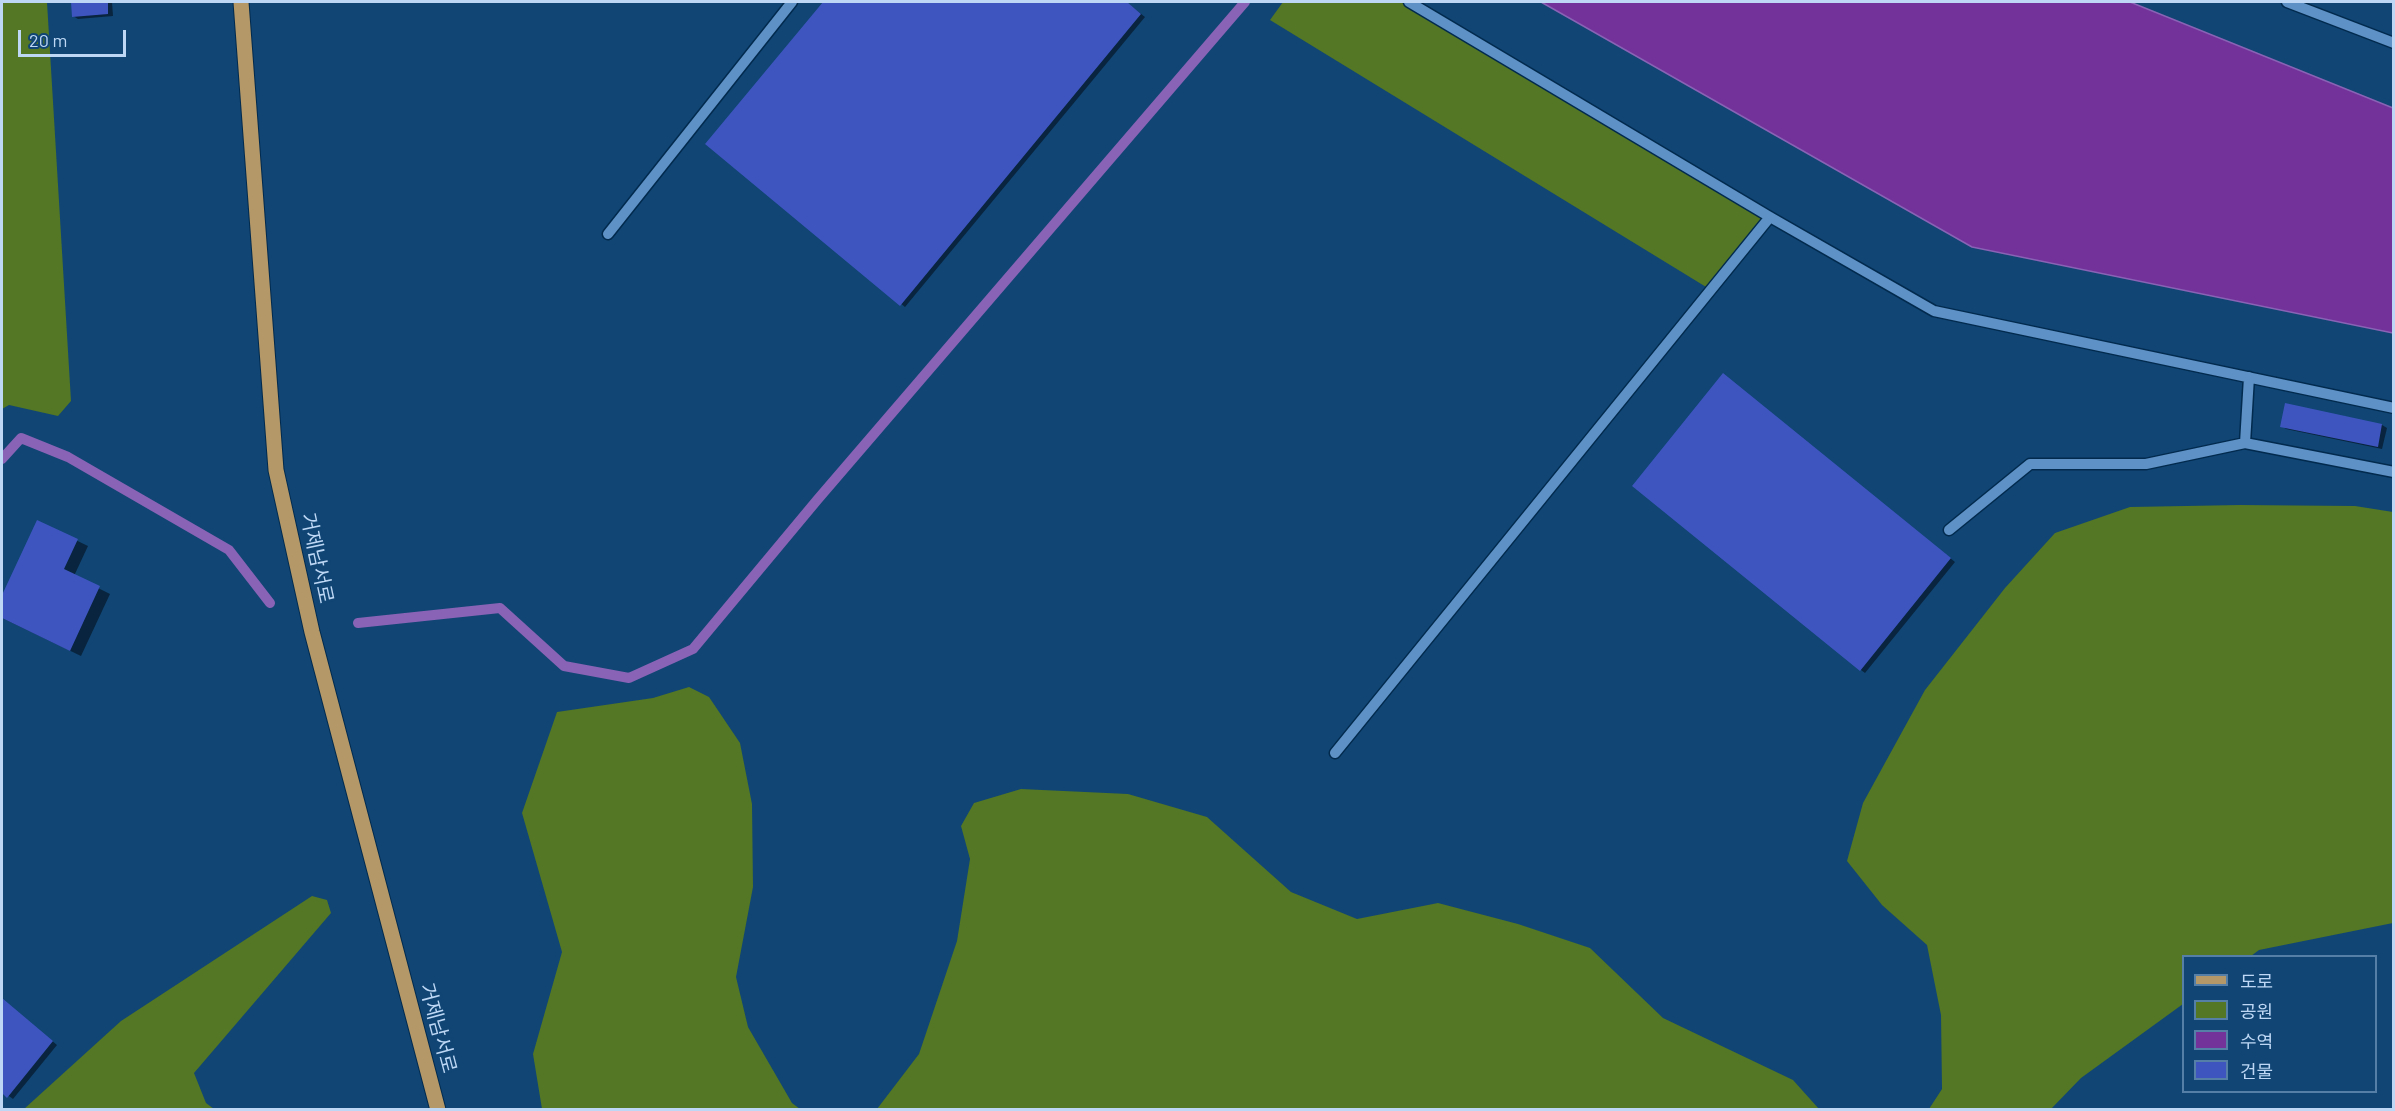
<!DOCTYPE html>
<html>
<head>
<meta charset="utf-8">
<style>
	body { margin:0 }
	#map { position:relative; width:2395px; height:1111px; overflow:hidden; background:#104574; font-family:Barlow,"Noto Sans KR",sans-serif }
	canvas { display:block }
	.frame { position:absolute; inset:0; border:3px solid #bdd7f4; pointer-events:none }
	.legend { position:absolute; left:2182px; top:955px; width:195px; height:138px; box-sizing:border-box; background:#104574; border:2px solid #557fa7; margin:0; padding:8px 10px; list-style:none; font-size:18px; color:#bdd7f4 }
	.legend li { display:flex; align-items:center; gap:12px; height:30px }
	.legend b { width:30px; border:2px solid #557fa7 }
	.scale { position:absolute; left:18px; top:30px; width:108px; height:27px; box-sizing:border-box; border:3px solid #bdd7f4; border-top:0; padding-left:8px; font-size:18px; line-height:21px; white-space:nowrap; color:#bdd7f4; -webkit-text-stroke:4px #104574; paint-order:stroke }
</style>
</head>
<body>
<div id="map">
<canvas width="2395" height="1111"></canvas>
<div class="frame"></div>
<ul class="legend">
<li><b style="height:8px;background:#b49867"></b>도로</li>
<li><b style="height:16px;background:#537724"></b>공원</li>
<li><b style="height:16px;background:#73319a"></b>수역</li>
<li><b style="height:16px;background:#3e55bf"></b>건물</li>
</ul>
<div class="scale">20 m</div>
</div>
<script>
const ctx = document.querySelector('canvas').getContext('2d');
ctx.lineJoin = 'round';
function paint(path, color) {
  ctx.fillStyle = color;
  ctx.fill(path, 'evenodd');
}
function strokePath(path, color, width, dash) {
  ctx.strokeStyle = color;
  ctx.lineWidth = width;
  ctx.lineCap = dash ? 'butt' : 'round';
  ctx.setLineDash(dash || []);
  ctx.stroke(path);
}
function drawText(font, color, halo, rows, align = 'center') {
  ctx.font = font + ' Barlow,"Noto Sans KR",sans-serif';
  ctx.lineWidth = 5;
  ctx.setLineDash([]);
  ctx.textBaseline = 'middle';
  ctx.strokeStyle = halo;
  ctx.fillStyle = color;
  for (const [text, x, y, turn = 0] of rows) {
    ctx.save();
    ctx.translate(x, y);
    ctx.rotate((+turn || 0) * Math.PI / 180);
    ctx.textAlign = isNaN(turn) ? turn : align;
    if (halo) ctx.strokeText(text, 0, 0);
    ctx.fillText(text, 0, 0);
    ctx.restore();
  }
}
paint(new Path2D(`
	M2,2H47L71,401L58,416L9,405L2,409Z
	M1283,2H1409L1770,217L1711,290L1270,20Z
	M2240,505L2355,506L2393,512V923L2259,950L2251,956H2184L2183,1004L2081,1078L2051,1109H1929L1942,1089L1941,1015L1927,945L1882,905L1847,861L1863,803L1925,690L2005,588L2055,533L2130,507Z
	M689,687L709,697L740,743L752,804L753,887L736,977L748,1027L792,1103L800,1109H542L533,1054L562,952L522,813L557,712L653,698Z
	M1021,789L1128,794L1207,817L1291,892L1357,919L1438,903L1518,924L1590,948L1663,1018L1793,1080L1819,1109H877L919,1054L957,941L970,859L961,826L974,803Z
	M312,896L327,900L331,913L194,1073L206,1103L214,1109H24L121,1021Z`), '#537724');
const water = new Path2D(`
	M1541,2H2130L2393,108V333L1972,247Z`);
paint(water, '#73319a');
strokePath(water, '#8963b5', 1.5);
paint(new Path2D(`
	M72,2H112L113,16L78,19L73,16Z
	M825,2H1126L1145,17L905,307L707,144Z
	M1728,378L1955,562L1865,673L1861,670Z
	M2286,405L2382,425L2387,428L2382,449L2286,429L2282,426Z
	M38,522L88,546L74,576L110,594L81,656L2,618V598Z
	M2,999L57,1045L13,1099L2,1091Z`), '#0007');
strokePath(new Path2D(`
	M2,459L21,438L68,457L229,550L270,603
	M358,623L500,608L564,666L629,678L693,649L818,499L1245,2`), '#8963b5', 10);
paint(new Path2D(`
	M71,2H108V14L72,17Z
	M823,2H1127L1141,14L900,306L705,144Z
	M1723,373L1951,558L1860,671L1632,486Z
	M2285,403L2382,424L2378,447L2280,427Z
	M37,520L78,539L64,569L100,586L70,651L2,618V595Z
	M2,998L53,1041L7,1098L2,1093Z`), '#3e55bf');
const minor = new Path2D(`
	M1409,2L1770,217L1934,311L2394,408
	M2287,2L2394,43
	M608,234L792,2
	M2245,443L2249,377
	M1949,530L2030,464H2146L2245,443L2394,472
	M1335,753L1770,217`);
const major = new Path2D(`
	M241,2L276,470L312,632L438,1110`);
strokePath(minor, '#022a4e', 13);
strokePath(major, '#022a4e', 17);
strokePath(minor, '#5e91c5', 10);
strokePath(major, '#b49867', 15);
drawText('20px', '#bdd7f4', '#104574', [
	["거제남서로",317,558,78],
	["거제남서로",438,1028,75]
]);
</script>
</body>
</html>
